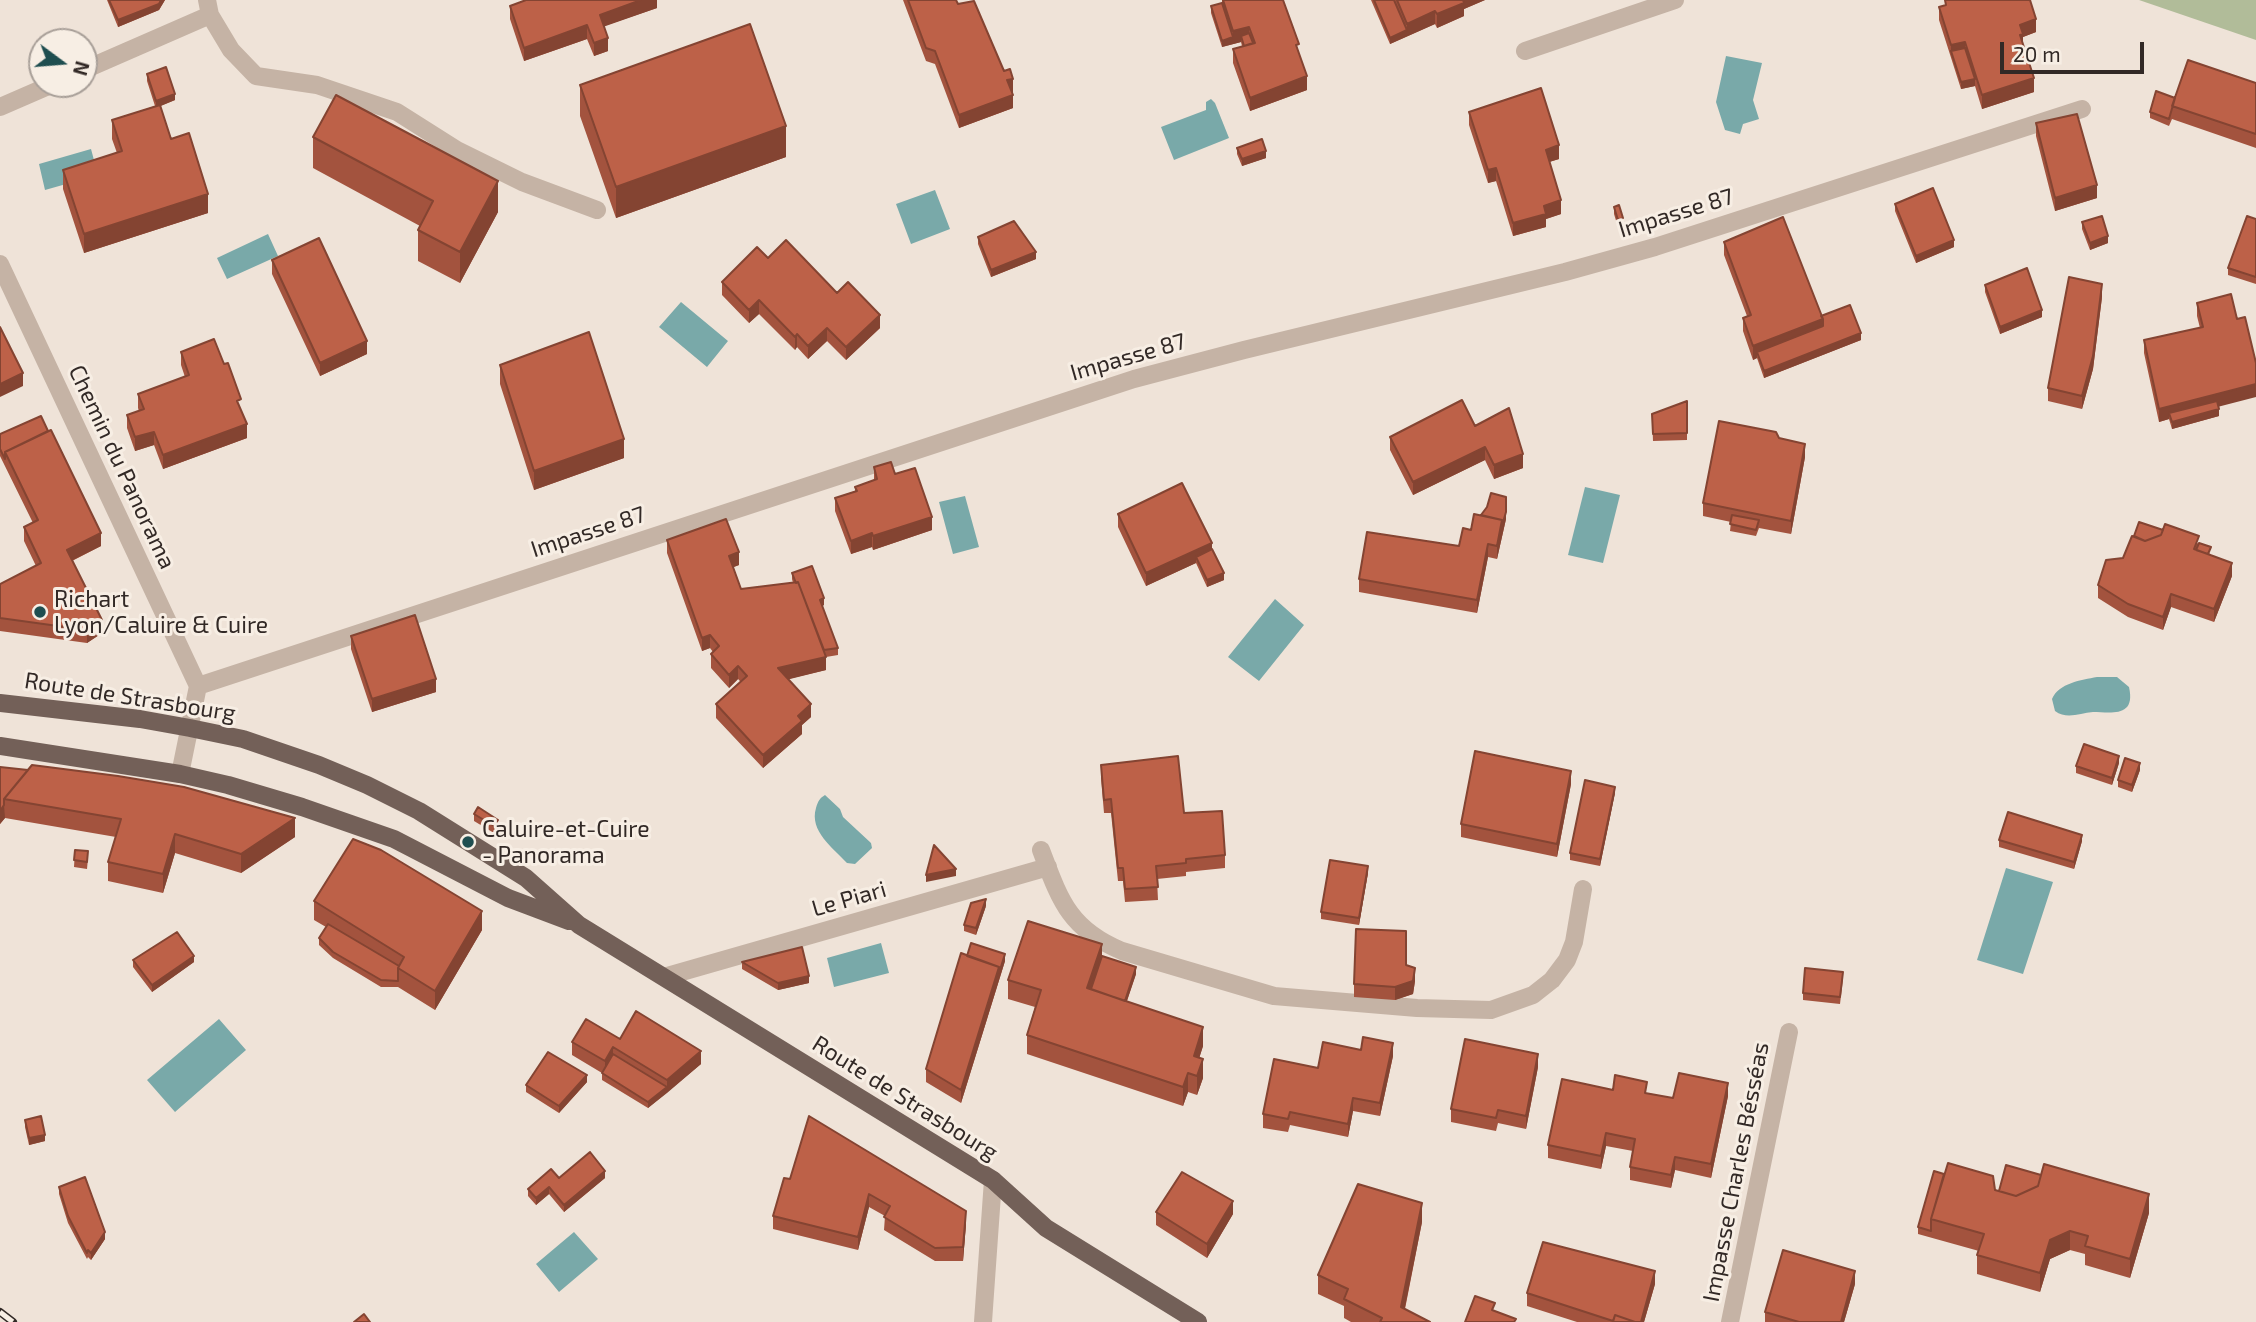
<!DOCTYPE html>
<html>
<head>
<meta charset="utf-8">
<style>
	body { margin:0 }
	#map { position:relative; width:2256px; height:1322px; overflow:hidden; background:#efe3d8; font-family:"Exo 2",sans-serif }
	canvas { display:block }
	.north { position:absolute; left:28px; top:28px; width:70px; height:70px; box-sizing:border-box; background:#f7eee4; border:2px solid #a89f98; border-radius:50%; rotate:106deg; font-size:19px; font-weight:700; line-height:28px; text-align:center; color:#322926 }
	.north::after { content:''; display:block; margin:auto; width:24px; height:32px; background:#1f4e50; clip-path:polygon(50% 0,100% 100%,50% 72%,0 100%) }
	.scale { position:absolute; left:2000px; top:42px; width:144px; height:32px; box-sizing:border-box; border:4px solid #322926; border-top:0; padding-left:9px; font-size:21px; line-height:24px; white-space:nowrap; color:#322926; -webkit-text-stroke:5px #f7eee4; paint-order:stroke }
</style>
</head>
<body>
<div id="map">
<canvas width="2256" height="1322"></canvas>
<div class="north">N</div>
<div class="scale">20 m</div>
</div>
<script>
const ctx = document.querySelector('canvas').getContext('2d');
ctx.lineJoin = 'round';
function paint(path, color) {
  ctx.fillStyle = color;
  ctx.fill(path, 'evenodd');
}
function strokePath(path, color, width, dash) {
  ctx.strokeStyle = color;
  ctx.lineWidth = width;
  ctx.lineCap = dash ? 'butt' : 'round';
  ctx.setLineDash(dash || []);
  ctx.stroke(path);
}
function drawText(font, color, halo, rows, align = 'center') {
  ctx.font = font + ' "Exo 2",sans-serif';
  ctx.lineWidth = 6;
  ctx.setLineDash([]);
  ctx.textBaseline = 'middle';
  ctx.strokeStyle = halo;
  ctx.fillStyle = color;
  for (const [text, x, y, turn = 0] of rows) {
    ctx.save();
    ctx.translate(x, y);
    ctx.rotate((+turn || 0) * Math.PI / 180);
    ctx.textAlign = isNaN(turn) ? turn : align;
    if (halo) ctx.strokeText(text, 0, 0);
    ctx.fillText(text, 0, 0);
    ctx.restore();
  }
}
paint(new Path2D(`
	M2139,0H2256V40Z`), '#b1bc99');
paint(new Path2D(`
	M1726,56L1762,63L1753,100L1759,119L1743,124L1740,134L1725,130L1716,102Z
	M1211,99L1215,103L1229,138L1174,160L1161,127L1206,110V102Z
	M91,149L98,175L45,190L39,164Z
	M935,190L950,229L911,244L896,204Z
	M268,234L278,256L227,279L217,258Z
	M681,302L728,341L707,367L659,327Z
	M1585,487L1620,495L1603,563L1568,555Z
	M965,496L979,547L953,554L939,502Z
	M1275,599L1304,625L1259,681L1228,657Z
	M2097,677H2117L2129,687C2136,718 2111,712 2093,712C2080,713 2067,720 2055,711L2052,699C2059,683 2081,680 2097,677Z
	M825,795L840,809L843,817L871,843L872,848L855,864L847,863C833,848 809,831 816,808C818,801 820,798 825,795Z
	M2006,868L2053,882L2023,974L1977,960Z
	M881,943L889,973L834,987L827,958Z
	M219,1019L246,1050L175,1112L147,1080Z
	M574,1232L598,1259L559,1292L536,1264Z`), '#79a9a9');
strokePath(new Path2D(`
	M1041,850C1060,900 1069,929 1122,951L1274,996L1417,1008L1491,1010L1533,995L1552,980L1567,960L1574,942L1583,889
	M664,977L1048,867
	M1730,1322L1789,1032`), '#c5b3a5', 18);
strokePath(new Path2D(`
	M210,15L231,50L256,76L317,85L397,112L457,150L522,182L597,210
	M1525,51L1675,0
	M84,70L210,15L207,0
	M0,107L53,84
	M0,264L198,686L180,774
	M198,686L1134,379L1244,350L1565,272L1655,247L2082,109
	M983,1322L993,1180`), '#c5b3a5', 18);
strokePath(new Path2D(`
	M0,703L140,719L190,728L243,739L319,765L367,785L419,811L526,878L579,925L993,1180L1046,1228L1198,1322
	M0,746L180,774L228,785L302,807L394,839L508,898L569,921`), '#736058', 18);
const rail = new Path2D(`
	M0,1312L13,1322`);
strokePath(rail, '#322926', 8);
strokePath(rail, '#f7eee4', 5, [16]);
paint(new Path2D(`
	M107,0H165L159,10L118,27Z
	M657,0V8L604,26L608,51L594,56L587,39L524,61L510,19V6Z
	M903,0H956L1013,92V108L959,128L935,64L926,61Z
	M1222,0H1283L1299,53L1307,90L1250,111L1233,63V49L1242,46L1241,42L1222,47L1211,13V6L1222,3Z
	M1371,0H1485L1464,9V16L1437,28L1435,24L1390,44Z
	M1945,0H2030L2036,32L2023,37V46L2034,92L1982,109L1975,86L1961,89L1939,20V7L1945,5Z
	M147,74L175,100L160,106L171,139L208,213L84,253L63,189V170L117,153L112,139V120L155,106L147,81Z
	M2256,83V148L2172,119L2169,126L2150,118V112L2175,98Z
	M580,85L786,157L616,218L580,116Z
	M1469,112L1559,159L1549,162L1561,214L1546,219V227L1513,236L1496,181L1488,183L1469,125Z
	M2036,123L2097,198L2055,211L2036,136Z
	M313,137L498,212L460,283L418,261V230L420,226L313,168Z
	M1237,148L1266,158L1242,166L1237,154Z
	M1895,204L1954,247L1916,263L1895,211Z
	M1614,207L1623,225L1618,227L1614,214Z
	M2256,219V284L2228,275V268Z
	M2082,222L2108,243L2090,250L2082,229Z
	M978,237L1036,259L991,277L978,244Z
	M1724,242L1821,316L1861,340L1764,378L1757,358L1753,360L1743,331V318L1747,316L1724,255Z
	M768,258L837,293L880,328L846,360L827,341L808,359L797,347L795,350L759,314L749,323L722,295V282Z
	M272,260L367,354L320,376L272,274Z
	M1985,285L2042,317L2000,334L1985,292Z
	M2231,294L2219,407V416L2172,429L2169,419L2159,422L2144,353V340L2200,328L2197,316V303Z
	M2102,297L2093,369L2082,409L2048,401V388Z
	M181,352L241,410L247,438L163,469L154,445L135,451L127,428V415L139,411L138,408V394L185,377L181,365Z
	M500,365L624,458L534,490L500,384Z
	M1687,401V440L1653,441L1652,414Z
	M1475,426L1523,468L1494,479L1485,460L1413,495L1390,450V437Z
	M0,434L101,546L72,561L102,633L87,643L0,631V584L36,566L24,541V527L33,523L0,456Z
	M1779,438L1805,457L1791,534L1759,528L1756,536L1730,531L1731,522L1703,516V503Z
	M874,467L895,474L932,530L873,550L872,547L851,554L835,511V498L855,491V487L874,481Z
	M1506,497V519L1497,559L1488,557L1477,613L1359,592V579L1459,546L1487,507Z
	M1118,514L1212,549L1224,580L1207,587L1196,563L1146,586L1118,527Z
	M667,540L739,565L733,567L741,589L793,583L792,579V573L824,605L822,606L838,648V655L826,657V670L788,679L811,717L802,725V734L763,768L716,718V704L741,682L738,679L729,688L711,668V654L713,652L710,648L702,651L667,553Z
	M2199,543L2232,576L2214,622L2171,607L2163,630L2128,617L2098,598V585L2123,558Z
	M351,636L436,692L372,712L351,649Z
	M2119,763L2112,785L2076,773V766Z
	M1101,765L1184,813L1225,855V868L1186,872V876L1157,879L1158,900L1125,902L1123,881H1118L1111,813H1104L1101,778Z
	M0,767L295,837L241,873L175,853L163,893L108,881V862L116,837L5,818L0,824Z
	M2140,770L2132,792L2118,787V780Z
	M1571,784L1557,857L1461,837V824Z
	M1615,793L1600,866L1570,860V853Z
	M474,814L498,826L494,833L474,821Z
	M1999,840L2082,841L2074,869L1999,847Z
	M75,850L88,858L87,869L74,867Z
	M1368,873L1359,925L1321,919V912Z
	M314,901L482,930L435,1010L398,987H381L333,958L319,945V938L326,927L314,920Z
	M986,906L976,935L964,931V925Z
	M967,956L1005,961L961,1103L926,1082V1069Z
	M1102,956L1136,974L1127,1001L1203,1046L1199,1058L1203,1078L1197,1095L1188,1092L1183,1106L1027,1054V1035L1035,1007L1008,999V980Z
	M133,960L194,962L152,992L133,967Z
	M742,962L809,983L778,990L742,969Z
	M1406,965L1415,981L1413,994L1395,1000L1354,997V984Z
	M1843,979L1840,1004L1803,1000V993Z
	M620,1039L701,1064L648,1108L602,1080V1073L572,1055V1042Z
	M1393,1056L1380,1116L1353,1111L1348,1137L1290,1125L1288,1132L1263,1128V1114L1318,1068Z
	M1538,1067L1526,1129L1498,1123L1496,1131L1451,1122V1109Z
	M587,1082L559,1113L526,1092V1085Z
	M1613,1090L1647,1093L1673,1098L1728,1096L1711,1178L1675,1170L1671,1188L1630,1180V1167L1633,1151L1606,1146L1601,1169L1548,1158V1145Z
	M809,1116L966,1224L963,1261H935L884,1230L885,1216L869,1207L858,1250L773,1229V1216L790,1179Z
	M25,1120L45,1141L29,1145L25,1127Z
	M1944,1174L1995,1190L2149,1213L2130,1278L2085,1265V1254L2070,1250L2050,1259L2040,1292L1977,1274V1255L1979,1251L1918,1234V1227Z
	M559,1178H605L564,1212L549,1194L536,1205L528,1196V1189Z
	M59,1187L105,1239L91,1260L88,1257L87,1259L68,1223L59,1194Z
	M1156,1212L1233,1214L1207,1258L1156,1225Z
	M1422,1222L1405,1309L1430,1322H1351L1344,1318V1306L1318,1294V1275Z
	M1655,1284L1644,1322H1577L1527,1306V1293Z
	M1855,1284L1844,1322H1765V1312Z`), '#a3533e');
paint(new Path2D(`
	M161,0H165L159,10L118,27V20Z
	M641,0H657V8L600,28V15Z
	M1461,0H1485L1464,9V16L1437,28V14Z
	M1435,11V24L1390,44V38L1407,30V24Z
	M2036,19V32L2023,37V47L2020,48V25Z
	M587,25V39L524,61V48Z
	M1249,27V40L1241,36V42L1222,47V41L1233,37V31Z
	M608,38V51L594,56V43Z
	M1965,42V55L1951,51V58V45Z
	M1307,76V90L1250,111V98Z
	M2034,78V92L1982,109V95Z
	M1013,79V92L1007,94V80Z
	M1975,79V86L1961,89V82Z
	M175,94V100L156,108V101Z
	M1013,95V108L959,128V115Z
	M786,126V157L616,218V187Z
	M1559,145V159L1546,163V150Z
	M1266,151V158L1242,166V159Z
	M1496,168V181L1488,183V170Z
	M498,181V212L460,283V252Z
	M2097,185V198L2055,211V198Z
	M208,194V213L84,253V234Z
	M1561,200V214L1546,219V227L1513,236V223L1544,206Z
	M1623,218V225L1618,227V220Z
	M2108,236V243L2090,250V243Z
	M1954,240V247L1916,263V256Z
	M1036,252V259L991,277V270Z
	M2102,284V297L2093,369L2082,409V396Z
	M759,300V314L749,323V310Z
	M2042,310V317L2000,334V327Z
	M880,315V328L846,360V347Z
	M1823,319V333L1757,352V358L1753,360V346Z
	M827,328V341L808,359V346Z
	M1861,333V340L1764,378V371Z
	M797,334V347L795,350V337Z
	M367,341V354L320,376V363Z
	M23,373V386L0,397V384Z
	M2256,384V397L2171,419L2169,413V419L2159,422V409Z
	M2219,409V416L2172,429V422Z
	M247,424V438L163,469V455Z
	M154,432V445L135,451V437Z
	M624,439V458L534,490V471Z
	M1805,444V457L1791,534V521Z
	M1485,447V460L1413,495V482Z
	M1523,454V468L1494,479V465Z
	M1506,512V519L1497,559V546L1502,520Z
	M932,517V530L873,550V536Z
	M101,533V546L67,563V550Z
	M872,533V547L851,554V541Z
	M1212,543V556L1196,557V563L1146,586V573Z
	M1488,544V557L1477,613V600Z
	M739,552V565L729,569V556Z
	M2232,563V576L2214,622V609Z
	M1224,573V580L1207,587V580Z
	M2171,594V607L2163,630V617Z
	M824,598V605L820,607V600Z
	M102,620V633L87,643V630Z
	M710,635V648L702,651V638Z
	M826,657V670L778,682V668Z
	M738,666V679L729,688V675Z
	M436,679V692L372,712V699Z
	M811,704V717L802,725V734L763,768V755L798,716Z
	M2119,756V763L2112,785V778Z
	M2140,763V770L2132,792V785Z
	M1571,771V784L1557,857V844Z
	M1615,787V793L1600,866V859Z
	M4,805L5,818L0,824V811Z
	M295,818V837L241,873V854Z
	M498,820V826L494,833V826Z
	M175,834V853L163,893V874Z
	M2082,835V841L2074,869V862Z
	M1368,866V873L1359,925V918Z
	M956,869V876L926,882V875Z
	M986,899V906L976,935V928Z
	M482,911V930L435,1010V991Z
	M1102,944V963L1087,1000V988Z
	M1005,954V961L961,1103V1090L999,967Z
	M194,956V962L152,992V985Z
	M1136,967V974L1121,1018V1012Z
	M1415,968V981L1413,994L1395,1000V987Z
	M809,976V983L778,990V983Z
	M1203,1027V1046L1194,1075V1056Z
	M1393,1043V1056L1380,1116V1103Z
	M613,1047V1061L605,1075V1061Z
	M701,1051V1064L667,1093V1080Z
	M1538,1054V1067L1526,1129V1116Z
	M1203,1059V1078L1197,1095V1076Z
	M1188,1073V1092L1183,1106V1087Z
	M587,1075V1082L559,1113V1106Z
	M1728,1083V1096L1711,1178V1164Z
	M667,1087V1093L648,1108V1102Z
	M1353,1098V1111L1348,1137V1124Z
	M1606,1133V1146L1601,1169V1156Z
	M45,1135V1141L29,1145V1138Z
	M1675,1157V1170L1671,1188V1175Z
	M605,1171V1178L564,1212V1205Z
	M549,1187V1194L536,1205V1198Z
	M869,1194V1207L858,1250V1237Z
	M2149,1194V1213L2130,1278V1259Z
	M1233,1201V1214L1207,1258V1244Z
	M1422,1203V1222L1402,1322L1401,1307Z
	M966,1211V1224L963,1261V1247Z
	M2070,1231V1250L2050,1259L2040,1292V1273L2050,1240Z
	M105,1232V1239L91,1260V1253Z
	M1655,1271V1284L1644,1322H1641Z
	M1855,1271V1284L1844,1322H1841Z`), '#844432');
const building = new Path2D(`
	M109,0H161L159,4L118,20Z
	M526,0H641L600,15L608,38L594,43L587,25L524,48L510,6Z
	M908,0H956L958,4L974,1L1004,71L1010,69L1013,79L1007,80L1013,95L959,115L935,51L926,48Z
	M1223,0H1283L1299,44L1296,45L1307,76L1250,98L1233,49L1255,43L1249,27L1233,31Z
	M1374,0H1394L1407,30L1390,38Z
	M1397,0H1463L1464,3L1437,14L1435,11L1407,24Z
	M1945,0H2030L2036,19L2020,25L2023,34L2020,35L2034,78L1982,95L1965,42L1951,45L1939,7L1946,5Z
	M1222,3L1233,37L1222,41L1211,6Z
	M750,24L786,126L616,187L580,85Z
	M1249,33L1253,43L1244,46L1241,36Z
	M1965,48L1975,79L1961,82L1951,51Z
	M2188,60L2256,83V134L2172,106Z
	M166,67L175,94L156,101L147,74Z
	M1541,88L1559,145L1546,150L1561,200L1544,206L1546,214L1513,223L1496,168L1488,170L1469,112Z
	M2156,91L2175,98L2169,119L2150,112Z
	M336,95L498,181L460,252L418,230L433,201L313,137Z
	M160,105L171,139L189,133L208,194L84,234L63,170L122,151L112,120Z
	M2077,114L2097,185L2055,198L2036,123Z
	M1262,139L1266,151L1242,159L1237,148Z
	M1933,188L1954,240L1916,256L1895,204Z
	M1619,205L1623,218L1618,220L1614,207Z
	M2102,216L2108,236L2090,243L2082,222Z
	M2247,216L2256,219V277L2228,268Z
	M1783,217L1823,319L1753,346L1743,318L1751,315L1724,242Z
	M1014,221L1036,252L991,270L978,237Z
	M319,238L367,341L320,363L272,260Z
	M786,240L837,293L848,282L880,315L846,347L827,328L808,346L797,334L795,337L759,300L749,310L722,282L757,247L768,258Z
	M2027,268L2042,310L2000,327L1985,285Z
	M2069,277L2102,284L2093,356L2082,396L2048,388Z
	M2231,294L2237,319L2245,317L2256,363V384L2159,409L2144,340L2203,327L2197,303Z
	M1850,305L1861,333L1764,371L1757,352L1823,326V319L1821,316Z
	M0,327L23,373L0,384Z
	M589,332L624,439L534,471L500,365Z
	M214,339L224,364L228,363L241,399L237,401L247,424L163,455L154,432L135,437L127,415L144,409L138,394L189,375L181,352Z
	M1462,400L1475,426L1509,408L1523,454L1494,465L1485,447L1413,482L1390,437Z
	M1687,401V433L1653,434L1652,414Z
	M2217,401L2219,409L2172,422L2169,413Z
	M41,416L48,431L5,452V459L0,449V434Z
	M1719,421L1776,432L1779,438L1805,444L1791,521L1703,503Z
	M51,430L101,533L67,550L102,620L87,630L0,618V584L41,563L24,527L38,520L5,452Z
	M891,462L895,474L915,468L932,517L873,536L872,533L851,541L835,498L857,491L855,487L877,479L874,467Z
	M1182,483L1212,543L1146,573L1118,514Z
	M1491,493L1506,497V512L1502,526V520L1481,515L1487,507Z
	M1474,514L1502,520L1497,546L1488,544L1477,600L1359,579L1367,532L1459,546L1463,528L1471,530Z
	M1732,515L1759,520L1756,530L1730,524Z
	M726,519L739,552L729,556L741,589L798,582L826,657L778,668L811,704L798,716L802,721L763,755L716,704L747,676L738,666L729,675L711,654L719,646L710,635L702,638L667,540Z
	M2139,522L2163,530L2161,535L2145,541L2134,536Z
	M2165,524L2199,536L2194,549L2232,563L2214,609L2171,594L2163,617L2128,604L2098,585L2106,560L2123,558L2132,536L2145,541L2161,535Z
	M2199,543L2211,547L2208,554L2196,550Z
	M1212,549L1224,573L1207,580L1196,557Z
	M812,566L824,598L820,600L838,648L824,650L798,582L796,583L792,573Z
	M415,615L436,679L372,699L351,636Z
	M2084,744L2119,756L2112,778L2076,766Z
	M1475,751L1571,771L1557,844L1461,824Z
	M1178,756L1184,813L1222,811L1225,855L1186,859V863L1156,866L1158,887L1125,889L1123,868H1118L1111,799L1104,800L1101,765Z
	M2125,758L2140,763L2132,785L2118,780Z
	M32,765L118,776L184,787L295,818L241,854L175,834L163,874L108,862L121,819L4,799Z
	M0,767L28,770L4,799V805L0,811Z
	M1585,780L1615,787L1600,859L1570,853Z
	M478,807L498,820L494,826L474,814Z
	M2008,812L2082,835L2074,862L1999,840Z
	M353,839L381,850L482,911L435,991L398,968L404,957L314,901Z
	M934,845L956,869L926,875Z
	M75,850L88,851L87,862L74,860Z
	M1330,860L1368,866L1359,918L1321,912Z
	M986,899L976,928L964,925L971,903Z
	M1028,921L1102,944L1087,988L1203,1027L1194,1056L1203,1059L1197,1076L1188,1073L1183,1087L1027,1035L1041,990L1008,980Z
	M328,924L399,966L398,968V981L381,980L333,952L319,938Z
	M1356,929L1406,931V965L1415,968L1413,981L1395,987L1354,984Z
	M177,932L194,956L152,985L133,960Z
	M971,943L1005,954L999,973V967L967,956Z
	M802,947L809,976L778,983L742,962Z
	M961,953L999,967L961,1090L926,1069Z
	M1102,956L1136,967L1125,1001L1091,989Z
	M1805,968L1843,972L1840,997L1803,993Z
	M636,1011L701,1051L667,1080L613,1047L605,1061L572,1042L586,1019L620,1039Z
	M1363,1037L1393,1043L1380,1103L1353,1098L1348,1124L1290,1112L1288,1119L1263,1114L1274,1059L1318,1068L1323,1042L1361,1050Z
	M1465,1039L1538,1054L1526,1116L1498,1110L1496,1118L1451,1109Z
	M548,1052L587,1075L559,1106L526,1085Z
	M613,1054L667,1087L648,1102L602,1073Z
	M1679,1073L1728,1083L1711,1164L1675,1157L1671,1175L1630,1167L1635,1139L1606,1133L1601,1156L1548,1145L1562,1079L1613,1090L1615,1075L1647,1082L1645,1093L1673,1098Z
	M41,1116L45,1135L29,1138L25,1120Z
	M809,1116L966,1211L963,1247L935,1248L884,1217L890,1206L869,1194L858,1237L773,1216L784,1178L790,1179Z
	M590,1152L605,1171L564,1205L549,1187L536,1198L528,1189L551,1169L559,1178Z
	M1948,1163L1993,1176L1995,1190L2016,1196L2038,1186L2044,1164L2149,1194L2130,1259L2085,1246L2088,1236L2070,1231L2050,1240L2040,1273L1977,1255L1984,1234L1931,1219Z
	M2006,1165L2041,1175L2038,1186L2016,1196L1999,1191Z
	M1934,1171L1944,1174L1931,1219V1231L1918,1227Z
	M1182,1172L1233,1201L1207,1244L1156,1212Z
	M85,1177L105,1232L91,1253L88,1250L87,1253L68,1216L59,1187Z
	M1358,1184L1422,1203L1401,1307L1430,1322H1380L1382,1318L1344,1299L1348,1289L1318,1275Z
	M1543,1242L1655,1271L1641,1322H1635L1615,1315L1613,1321L1527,1293Z
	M1783,1250L1855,1271L1841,1322H1799L1765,1312Z
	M1475,1296L1495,1303L1492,1310L1516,1319L1514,1322H1465Z
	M364,1314L370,1322H354Z
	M1615,1315L1635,1322H1613Z`);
paint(building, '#bd6148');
strokePath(building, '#844432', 2);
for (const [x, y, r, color] of [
	[40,612,7,"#1f4e50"],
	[468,842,7,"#1f4e50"]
]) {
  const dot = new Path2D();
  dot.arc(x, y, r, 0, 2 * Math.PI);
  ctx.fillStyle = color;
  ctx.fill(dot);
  strokePath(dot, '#f7eee4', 2.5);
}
drawText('23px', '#322926', '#f7eee4', [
	["Impasse 87",1676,213,-17],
	["Impasse 87",1128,357,-16],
	["Chemin du Panorama",122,467,65],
	["Impasse 87",588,532,-18],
	["Route de Strasbourg",130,697,9],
	["Le Piari",849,899,-16],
	["Route de Strasbourg",905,1098,32],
	["Impasse Charles Bésséas",1736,1172,-79]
]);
drawText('23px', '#322926', '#f7eee4', [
	["Richart",54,599],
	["Lyon/Caluire & Cuire",54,625],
	["Caluire-et-Cuire",482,829],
	["- Panorama",482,855]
], 'left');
</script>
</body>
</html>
